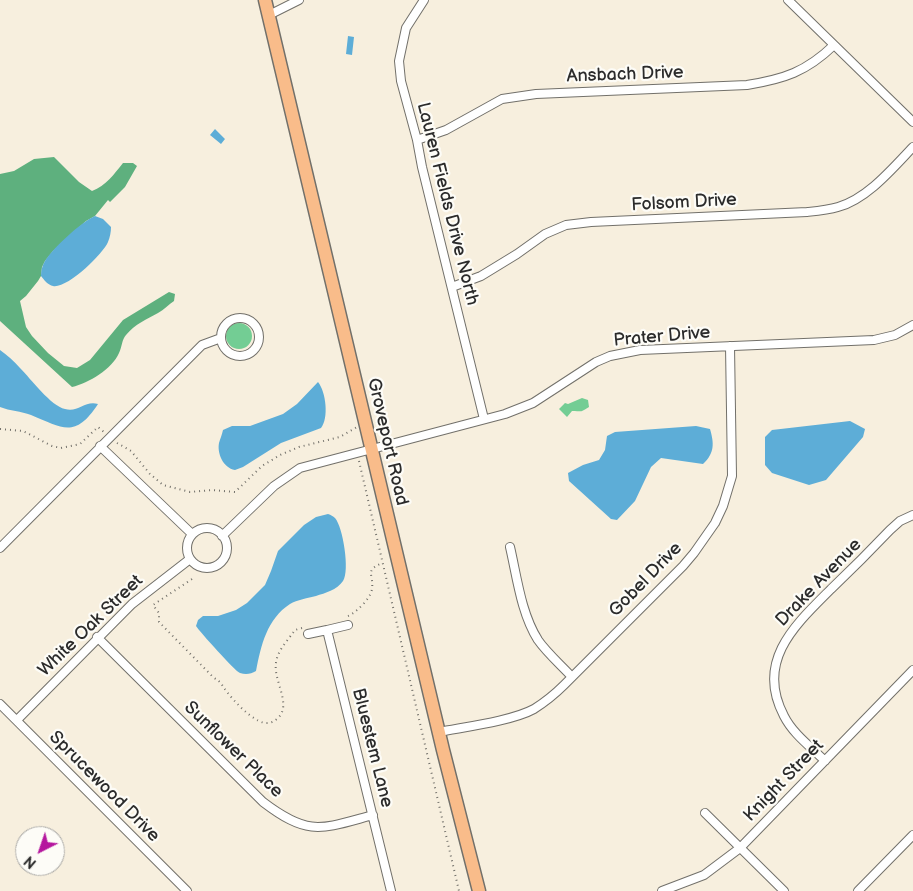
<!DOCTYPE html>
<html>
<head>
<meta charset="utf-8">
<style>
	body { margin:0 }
	#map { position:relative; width:913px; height:891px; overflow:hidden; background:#f7efde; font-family:"Balsamiq Sans",sans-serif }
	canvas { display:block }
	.north { position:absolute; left:15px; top:826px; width:50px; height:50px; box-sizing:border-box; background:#fdfcf7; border:1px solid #a9a8a5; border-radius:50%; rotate:221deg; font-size:14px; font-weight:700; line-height:20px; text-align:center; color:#2b2b2b }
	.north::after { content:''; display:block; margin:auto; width:18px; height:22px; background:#b5179e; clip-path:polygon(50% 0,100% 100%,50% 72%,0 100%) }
</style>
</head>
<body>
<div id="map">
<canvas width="913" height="891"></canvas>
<div class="north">N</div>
</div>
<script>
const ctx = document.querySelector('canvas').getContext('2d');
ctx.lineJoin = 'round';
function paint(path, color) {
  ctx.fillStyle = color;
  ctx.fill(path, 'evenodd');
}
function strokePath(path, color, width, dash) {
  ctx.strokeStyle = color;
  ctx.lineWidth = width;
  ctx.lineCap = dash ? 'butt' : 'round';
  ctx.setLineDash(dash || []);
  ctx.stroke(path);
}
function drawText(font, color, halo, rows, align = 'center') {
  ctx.font = font + ' "Balsamiq Sans",sans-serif';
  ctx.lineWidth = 4.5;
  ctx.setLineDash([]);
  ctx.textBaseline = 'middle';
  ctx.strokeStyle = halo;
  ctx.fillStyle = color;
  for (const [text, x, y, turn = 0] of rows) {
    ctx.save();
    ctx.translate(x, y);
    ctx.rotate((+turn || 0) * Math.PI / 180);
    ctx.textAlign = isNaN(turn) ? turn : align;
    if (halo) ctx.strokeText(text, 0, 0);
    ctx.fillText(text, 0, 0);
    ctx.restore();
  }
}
paint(new Path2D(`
	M226 336a13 13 0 1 1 26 0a13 13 0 1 1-26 0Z
	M582,398L588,400L589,407C579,413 583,411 572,411L567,417L559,409L565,403L568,404Z`), '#73cd94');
paint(new Path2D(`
	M54,157L79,182L92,191C106,186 114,174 123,163H133L137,166L125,187L110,202L108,200L95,216L86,221L53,251L45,261L42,267L41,276L38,281L26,296L20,301L26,327L32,336L48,353L64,366L77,368L90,360L123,320L169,292L175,294L174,301C169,304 164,310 158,313C147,319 135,324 126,335C122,339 122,347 119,353C112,369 89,383 72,387L0,321V174L14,171L34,159Z`), '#5eb07e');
paint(new Path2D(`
	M348,36L354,37L352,55L346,54Z
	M215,129L225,139L221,144L210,135Z
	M95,216L103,219L111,227C111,232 110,237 108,242C103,254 67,289 53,286C48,285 44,280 41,276C41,271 42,266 45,261C54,247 80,223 95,216Z
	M0,350C7,355 14,361 20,368C31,379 51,406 65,409C78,413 85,400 98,404C75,439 63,428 31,415C21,411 10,411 0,407Z
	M318,382C326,392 329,418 321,428L281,443L243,467L235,470C223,468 217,453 219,443C220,439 222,435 223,430L232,426H250L283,414L297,404Z
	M850,421L865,429L863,437L826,480L809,485L772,473L765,465V437L772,430Z
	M696,426L710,429C714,443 715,453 703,464L661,458L651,467L635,501L617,520L611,519L569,481L568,473L583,465L599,460L605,450L607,436L615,432Z
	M328,514C331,515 333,516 335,518C343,527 350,571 343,581C337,590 325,593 316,596C308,598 297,600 290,604C267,619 261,645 256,671C251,674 246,675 240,673C236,672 199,631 196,626L198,620L203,616H218L236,610L247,603L265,585L271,571L278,551L304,525L316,517Z`), '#5dadd7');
const minor = new Path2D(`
	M424,0L406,28L399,61L401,81L417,140L422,167L484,419
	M788,0L913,122
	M269,15L299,0
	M417,140L446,130L502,99L536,94L747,85C784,79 806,72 834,45
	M452,287L481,276L517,254L545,234L566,225L591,222L807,212C817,211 828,210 838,207C867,199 892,169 913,147
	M221 337a19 19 0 1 1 38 0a19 19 0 1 1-38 0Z
	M100,446L192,534
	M187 548a20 20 0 1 1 40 0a20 20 0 1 1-40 0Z
	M222,536L274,486L300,468L505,414L533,403L596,362L610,356L640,350L874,340L895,335L913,325
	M510,547C517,577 521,613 538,640C547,653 561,665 572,677
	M0,548L202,345L221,338
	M327,630L348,625
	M308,634L327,630L391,891
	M97,637L263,802C309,837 321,829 373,815
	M0,704L187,891
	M17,720L132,604L190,559
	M439,732C464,727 512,721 534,709C545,702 555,694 564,685L683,566L694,553L715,523L723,506L732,476L730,346
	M825,761C811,747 793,734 784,716C755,661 795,625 831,589C851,570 871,550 890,530L900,521L913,515
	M705,813L784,891
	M662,891L704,875L740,848L913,670
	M858,891L913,835`);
const primary = new Path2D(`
	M265,0L443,750L479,891`);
strokePath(minor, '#72706a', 10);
strokePath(primary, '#72706a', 15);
strokePath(new Path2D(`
	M376,423L386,420
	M0,429L23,431L52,446L61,448L80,444L98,427L104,432
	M117,443L131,451L150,474L163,485L190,492L212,490L235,492L262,466L280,455L299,447L340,437L357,427
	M359,461L459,891
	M192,579L153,605L159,613V622L214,678C222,682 222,686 227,692C235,702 247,715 259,721C265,724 271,724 277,719C293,705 273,681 276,663C277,651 288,640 295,630L302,628
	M348,616C356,613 371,598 372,589C374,574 364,571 382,563`), '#72706a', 2, [1, 4]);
strokePath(minor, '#fff', 8);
strokePath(primary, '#f9bc8a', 12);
drawText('18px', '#2b2b2b', '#fdfcf7', [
	["Ansbach Drive",625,75,-2],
	["Folsom Drive",684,203,-3],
	["Lauren Fields Drive North",447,204,76],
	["Prater Drive",662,337,-5],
	["Groveport Road",387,442,77],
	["Gobel Drive",646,580,-46],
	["Drake Avenue",819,583,-46],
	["White Oak Street",91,626,-44],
	["Bluestem Lane",372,748,76],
	["Sunflower Place",233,750,44],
	["Knight Street",784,781,-46],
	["Sprucewood Drive",104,787,45]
]);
</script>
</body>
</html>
